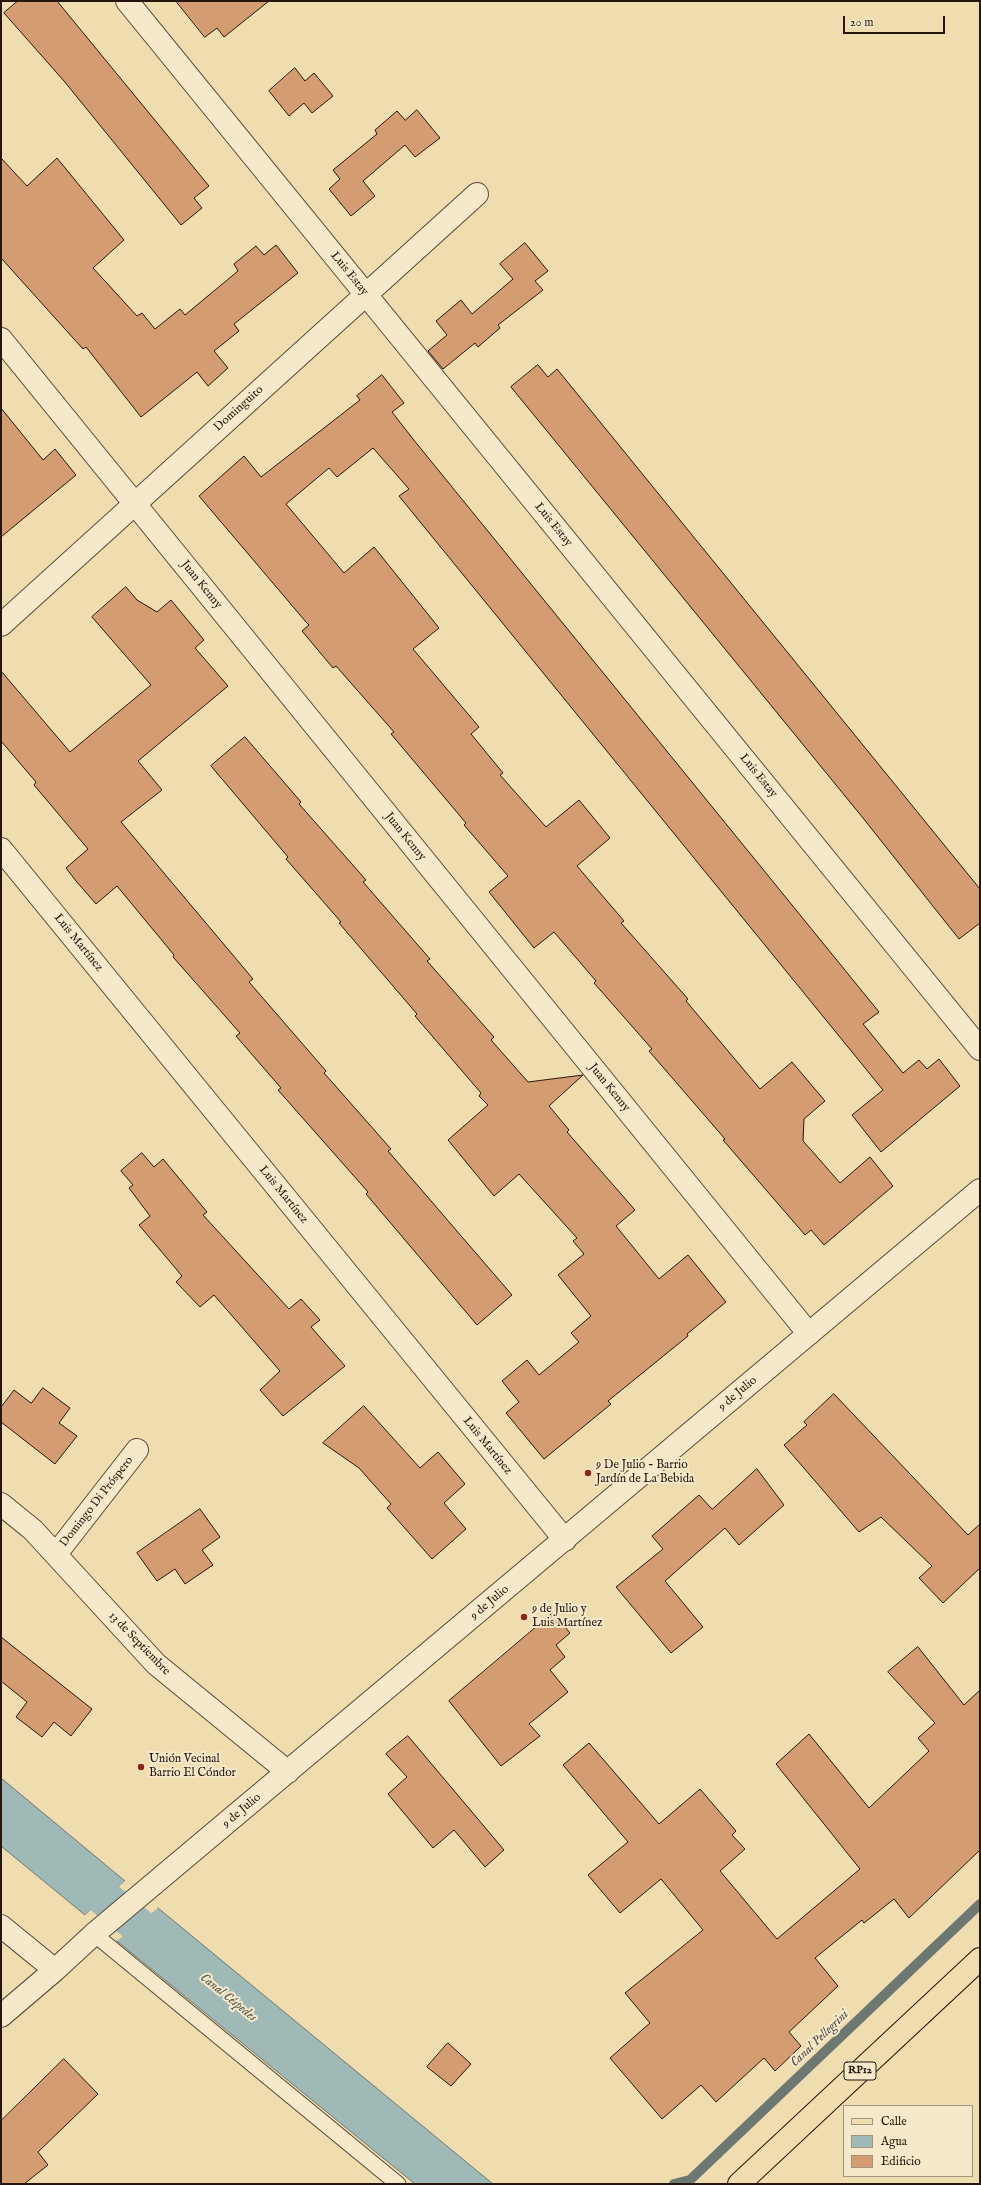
<!DOCTYPE html>
<html>
<head>
<meta charset="utf-8">
<style>
	body { margin:0 }
	#map { position:relative; width:981px; height:2185px; overflow:hidden; background:#efdcaf; font-family:"IM FELL English",serif }
	canvas { display:block }
	.frame { position:absolute; inset:0; border:2px solid #27160d; pointer-events:none }
	.legend { position:absolute; left:843px; top:2105px; width:130px; height:72px; box-sizing:border-box; background:#f5e8cb; border:1px solid #a3947f; margin:0; padding:5px 7px; list-style:none; font-size:12px; color:#27160d }
	.legend li { display:flex; align-items:center; gap:8px; height:20px }
	.legend b { width:20px; border:1px solid #a3947f }
	.scale { position:absolute; left:843px; top:16px; width:102px; height:18px; box-sizing:border-box; border:2px solid #27160d; border-top:0; padding-left:5px; font-size:12px; line-height:14px; white-space:nowrap; color:#27160d; -webkit-text-stroke:3px #f5e8cb; paint-order:stroke }
</style>
</head>
<body>
<div id="map">
<canvas width="981" height="2185"></canvas>
<div class="frame"></div>
<ul class="legend">
<li><b style="height:5px;background:#efdcaf"></b>Calle</li>
<li><b style="height:11px;background:#9eb9b6"></b>Agua</li>
<li><b style="height:11px;background:#d49c71"></b>Edificio</li>
</ul>
<div class="scale">20 m</div>
</div>
<script>
const ctx = document.querySelector('canvas').getContext('2d');
ctx.lineJoin = 'round';
function paint(path, color) {
  ctx.fillStyle = color;
  ctx.fill(path, 'evenodd');
}
function strokePath(path, color, width, dash) {
  ctx.strokeStyle = color;
  ctx.lineWidth = width;
  ctx.lineCap = dash ? 'butt' : 'round';
  ctx.setLineDash(dash || []);
  ctx.stroke(path);
}
function drawText(font, color, halo, rows, align = 'center') {
  ctx.font = font + ' "IM FELL English",serif';
  ctx.lineWidth = 4;
  ctx.setLineDash([]);
  ctx.textBaseline = 'middle';
  ctx.strokeStyle = halo;
  ctx.fillStyle = color;
  for (const [text, x, y, turn = 0] of rows) {
    ctx.save();
    ctx.translate(x, y);
    ctx.rotate((+turn || 0) * Math.PI / 180);
    ctx.textAlign = isNaN(turn) ? turn : align;
    if (halo) ctx.strokeText(text, 0, 0);
    ctx.fillText(text, 0, 0);
    ctx.restore();
  }
}
const water = new Path2D(`
	M1,1778L125,1881L85,1915L1,1846Z
	M158,1908L493,2184H415L117,1941Z`);
paint(water, '#9eb9b6');
strokePath(water, '#6e7872', 1);
paint(new Path2D(`
	M125,1881L127,1883L87,1917L85,1915Z
	M156,1907L158,1908L117,1941L115,1940Z`), '#efdcaf');
strokePath(new Path2D(`
	M674,2184L690,2180L980,1904`), '#6e7872', 10);
strokePath(new Path2D(`
	M1,1813L175,1956`), '#9eb9b6', 36);
const building = new Path2D(`
	M18,1H57L209,186L194,198L202,208L181,225L64,81L4,13Z
	M176,1H269L224,37L217,28L205,37Z
	M295,68L305,81L314,73L333,96L312,113L304,103L289,116L269,91Z
	M417,110L440,138L415,157L405,145L363,181L375,196L351,216L329,189L340,179L333,170L377,134L375,130L397,111L405,120Z
	M1,158L27,186L57,158L124,240L93,268L137,316L142,313L155,329L180,309L185,315L238,271L234,264L256,246L264,255L276,245L298,273L234,324L239,331L214,351L228,368L208,386L197,372L141,417L86,347L83,349L1,258Z
	M525,243L548,271L535,281L543,290L498,325L500,328L478,347L475,343L443,369L428,351L447,335L436,321L461,300L472,314L513,279L500,264Z
	M538,365L548,377L557,369L980,889V923L959,939L863,818L511,387Z
	M382,375L404,403L392,412L413,439L879,1012L863,1024L903,1073L919,1060L927,1069L939,1059L960,1086L881,1152L852,1115L883,1090L399,496L409,489L373,448L337,477L329,468L286,504L344,573L374,547L439,628L413,649L479,727L471,734L503,773L500,775L546,827L579,800L610,838L577,866L624,921L621,923L688,999L686,1001L760,1089L792,1062L825,1101L804,1119L803,1141L812,1151L840,1183L870,1157L893,1186L824,1245L811,1230L805,1235L723,1140L725,1139L649,1051L652,1049L594,983L596,981L554,932L534,948L489,892L508,876L464,825L466,823L391,734L394,732L336,666L333,668L302,631L309,625L306,622L199,496L244,456L261,477L360,400L357,396Z
	M1,408L43,460L55,449L76,475L1,537Z
	M126,587L137,600L157,612L171,600L204,640L195,648L228,686L138,761L162,790L121,822L253,979L249,982L326,1071L324,1073L391,1149L388,1151L512,1295L477,1325L366,1194L368,1192L278,1090L281,1088L236,1036L240,1033L173,957L174,955L117,886L96,904L76,881L66,868L88,849L34,785L36,782L1,741V671L70,752L151,685L92,617Z
	M245,737L301,802L299,804L366,880L363,882L430,959L427,961L494,1037L491,1040L528,1082L583,1075L549,1106L569,1130L567,1132L635,1210L616,1226L659,1279L688,1255L726,1302L687,1334L688,1336L608,1401L611,1404L544,1459L506,1413L519,1402L502,1381L527,1360L539,1375L579,1342L571,1333L591,1316L558,1275L584,1254L573,1241L577,1238L519,1174L494,1196L448,1140L488,1105L479,1096L481,1093L415,1016L417,1014L339,923L341,922L286,859L288,857L211,766Z
	M142,1153L154,1167L163,1159L207,1212L203,1215L289,1309L301,1299L320,1320L311,1327L345,1366L283,1416L260,1390L280,1371L214,1295L200,1307L176,1282L182,1276L139,1225L150,1216L129,1188L133,1185L121,1171Z
	M43,1388L70,1408L59,1423L77,1436L55,1464L1,1422V1407L14,1390L31,1403Z
	M834,1394L968,1535L980,1524V1568L943,1603L919,1578L932,1566L881,1517L859,1532L784,1445L807,1425L804,1422Z
	M364,1406L420,1468L438,1452L465,1484L444,1503L466,1529L432,1559L387,1508L391,1504L359,1468L323,1443Z
	M757,1469L784,1505L739,1545L725,1528L665,1581L703,1627L671,1653L616,1587L663,1549L652,1536L699,1495L712,1509Z
	M200,1509L220,1537L202,1550L213,1565L185,1584L175,1569L157,1581L137,1553Z
	M553,1613L570,1633L556,1645L565,1657L550,1670L568,1692L529,1724L540,1736L501,1766L449,1701Z
	M1,1637L92,1709L71,1736L54,1722L42,1737L16,1717L27,1702L1,1681Z
	M918,1647L964,1705L980,1690V1850L909,1918L894,1899L864,1923L862,1920L815,1958L838,1986L789,2032L801,2046L775,2071L764,2058L716,2102L701,2085L662,2119L610,2058L650,2023L625,1993L703,1930L661,1879L620,1913L588,1875L628,1842L563,1765L589,1743L659,1824L700,1789L736,1831L732,1835L745,1849L720,1871L777,1939L860,1869L776,1764L809,1734L869,1808L929,1751L918,1738L935,1723L888,1672Z
	M408,1736L504,1850L485,1867L454,1830L433,1848L388,1794L407,1777L386,1754Z
	M448,2043L471,2064L451,2086L427,2067Z
	M64,2059L98,2094L38,2152L48,2165L24,2184H1V2121Z`);
paint(building, '#d49c71');
strokePath(building, '#27160d', 1);
const service = new Path2D(`
	M94,1934L398,2184`);
const minor = new Path2D(`
	M127,1L980,1049
	M1,339L809,1334
	M1,625L477,194
	M1,849L565,1540
	M1,1504L33,1530L156,1664L288,1772
	M56,1554L137,1450
	M1,1926L55,1970
	M1,2016L55,1970L94,1934L980,1190`);
const primary = new Path2D(`
	M739,2184L980,1959`);
strokePath(service, '#594836', 17);
strokePath(minor, '#594836', 24);
strokePath(primary, '#27160d', 24);
strokePath(service, '#f5e8cb', 15);
strokePath(minor, '#f5e8cb', 22);
strokePath(primary, '#efdcaf', 22);
for (const [x, y, r, color] of [
	[588,1473,4,"#8f2418"],
	[524,1617,4,"#8f2418"],
	[141,1767,4,"#8f2418"]
]) {
  const dot = new Path2D();
  dot.arc(x, y, r, 0, 2 * Math.PI);
  ctx.fillStyle = color;
  ctx.fill(dot);
  strokePath(dot, '#f5e8cb', 1.5);
}
for (const [x, y, w] of [
	[860,2071,32]
]) {
  const box = new Path2D();
  box.roundRect(x - w / 2, y - 9, w, 18, 3);
  ctx.fillStyle = '#f5e8cb';
  ctx.fill(box);
  strokePath(box, '#27160d', 1);
}
drawText('bold 11px', '#27160d', null, [
	["RP12",860,2071]
]);
drawText('12px', '#27160d', '#f5e8cb', [
	["Luis Estay",349,274,51],
	["Dominguito",239,409,-42],
	["Luis Estay",553,525,51],
	["Juan Kenny",201,585,51],
	["Luis Estay",758,776,51],
	["Juan Kenny",405,837,51],
	["Luis Martínez",78,943,51],
	["Juan Kenny",609,1088,51],
	["Luis Martínez",283,1195,51],
	["9 de Julio",738,1394,-40],
	["Luis Martínez",487,1446,51],
	["Domingo Di Próspero",97,1502,-52],
	["9 de Julio",490,1603,-40],
	["13 de Septiembre",139,1644,46],
	["9 de Julio",242,1811,-40]
]);
drawText('12px', '#27160d', '#f5e8cb', [
	["9 De Julio - Barrio",596,1466],
	["Jardín de La Bebida",596,1480],
	["9 de Julio y",532,1610],
	["Luis Martínez",532,1624],
	["Unión Vecinal",149,1760],
	["Barrio El Cóndor",149,1774]
], 'left');
drawText('italic 13px', '#514f48', '#f5e8cb', [
	["Canal Céspedes",228,1998,39],
	["Canal Pellegrini",820,2039,-44]
]);
</script>
</body>
</html>
